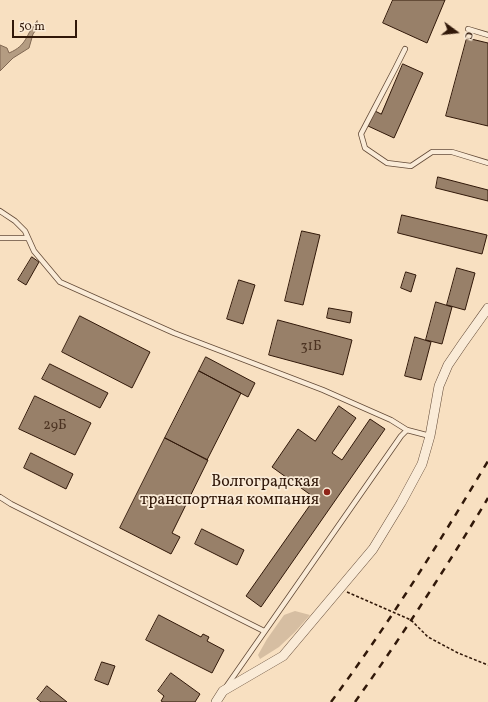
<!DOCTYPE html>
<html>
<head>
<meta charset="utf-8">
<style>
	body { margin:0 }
	#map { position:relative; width:488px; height:702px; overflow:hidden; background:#f8e0c1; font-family:Vollkorn,serif }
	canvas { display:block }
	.north { position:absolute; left:436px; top:12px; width:40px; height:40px; -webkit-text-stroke:3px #faebd7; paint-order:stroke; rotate:105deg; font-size:11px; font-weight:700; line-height:16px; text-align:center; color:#311809 }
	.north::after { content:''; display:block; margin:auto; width:14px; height:18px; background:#311809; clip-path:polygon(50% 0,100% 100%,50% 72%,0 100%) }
	.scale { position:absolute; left:12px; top:20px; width:65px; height:18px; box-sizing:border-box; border:2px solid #311809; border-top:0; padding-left:5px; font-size:12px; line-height:14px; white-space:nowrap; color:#311809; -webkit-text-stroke:3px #faebd7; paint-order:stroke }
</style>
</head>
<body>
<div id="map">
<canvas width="488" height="702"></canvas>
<div class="north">С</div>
<div class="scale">50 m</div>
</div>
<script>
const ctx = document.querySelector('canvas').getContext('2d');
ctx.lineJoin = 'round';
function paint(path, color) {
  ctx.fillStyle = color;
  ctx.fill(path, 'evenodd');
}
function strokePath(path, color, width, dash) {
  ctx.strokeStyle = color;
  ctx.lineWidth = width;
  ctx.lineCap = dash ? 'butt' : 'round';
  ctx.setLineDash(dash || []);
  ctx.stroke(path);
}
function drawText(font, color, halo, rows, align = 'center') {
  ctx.font = font + ' Vollkorn,serif';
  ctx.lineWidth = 3.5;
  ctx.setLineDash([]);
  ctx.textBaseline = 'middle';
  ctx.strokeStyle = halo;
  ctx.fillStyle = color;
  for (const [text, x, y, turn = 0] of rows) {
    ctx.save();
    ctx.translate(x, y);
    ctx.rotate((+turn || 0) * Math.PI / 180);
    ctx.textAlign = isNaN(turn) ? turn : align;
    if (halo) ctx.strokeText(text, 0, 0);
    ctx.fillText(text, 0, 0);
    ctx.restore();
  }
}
paint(new Path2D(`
	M295,611L310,615L295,632L279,647L260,659L258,655L267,639L284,615Z`), '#d6bea2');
const water = new Path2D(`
	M37,21L38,27L33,34L29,48L13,58L0,71V45L7,48L9,53C28,45 25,35 37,21Z`);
paint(water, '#b49c82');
strokePath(water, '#806752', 1);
const building = new Path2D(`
	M393,0H445L427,43L383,23Z
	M467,38L488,43V126L446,116Z
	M403,64L423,73L394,138L368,126L375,111L381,114Z
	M438,177L488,190V201L436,188Z
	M402,215L487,235L482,254L398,233Z
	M302,231L320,235L303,305L285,301Z
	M32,257L39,262L26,285L18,280Z
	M457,268L475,273L465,310L447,305Z
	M406,272L416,275L411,292L401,288Z
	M239,280L255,285L243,324L227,319Z
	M436,302L452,307L442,344L426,340Z
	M329,308L352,312L350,323L327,318Z
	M80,316L150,352L132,388L62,352Z
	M278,320L352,340L343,375L269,355Z
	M415,337L431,342L421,380L405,376Z
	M206,357L255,383L248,397L199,371Z
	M50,364L108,393L100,408L42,379Z
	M199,371L241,393L207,460L165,438Z
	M35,396L91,423L75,455L19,429Z
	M339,406L356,418L332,453L342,460L370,419L385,429L261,607L246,596L315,498L272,467L298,429L315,441Z
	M165,438L208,460L172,533L180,537L171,554L120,528Z
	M31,453L73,474L66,489L24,468Z
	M202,529L244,550L237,565L195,544Z
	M159,615L201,637L203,634L209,637L207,641L224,650L212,673L146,640Z
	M102,662L115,666L108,685L95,680Z
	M171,673L200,694L195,702H163L161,701L164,696L158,691Z
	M47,686L67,702H41L37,699Z`);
paint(building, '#988069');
strokePath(building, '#311809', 1);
const lane = new Path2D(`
	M468,29L488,35
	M405,49L395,69L361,134L365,148L387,163L411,166L432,152H452L488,163
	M0,211L15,221L25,231L34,251L60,282L174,333L323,390L391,420L407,430L430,436
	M0,238H28
	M0,497L11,504L264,631
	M226,687L401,436L407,430`);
const street = new Path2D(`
	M216,702L223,691L283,656L373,549L401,503L422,464L430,436L439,386L448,365L463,343L488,308`);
strokePath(lane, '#634a37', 6);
strokePath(street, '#634a37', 10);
strokePath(new Path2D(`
	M347,592L411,620L428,637L458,653L488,665`), '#311809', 1.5, [3, 2]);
strokePath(lane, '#faebd7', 4.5);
strokePath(street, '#faebd7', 9);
strokePath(new Path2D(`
	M331,702C388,625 439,543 488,461
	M355,702C402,636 446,568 488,498`), '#311809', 2.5, [7, 7]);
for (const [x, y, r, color] of [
	[327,492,4,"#8f2418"]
]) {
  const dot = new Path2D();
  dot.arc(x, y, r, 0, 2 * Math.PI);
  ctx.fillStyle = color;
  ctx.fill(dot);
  strokePath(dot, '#faebd7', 1.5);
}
drawText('14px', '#4b3221', null, [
	["31Б",311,347],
	["29Б",55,426]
]);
drawText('16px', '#311809', '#faebd7', [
	["Волгоградская",319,483],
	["транспортная компания",319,501]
], 'right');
</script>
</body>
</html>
